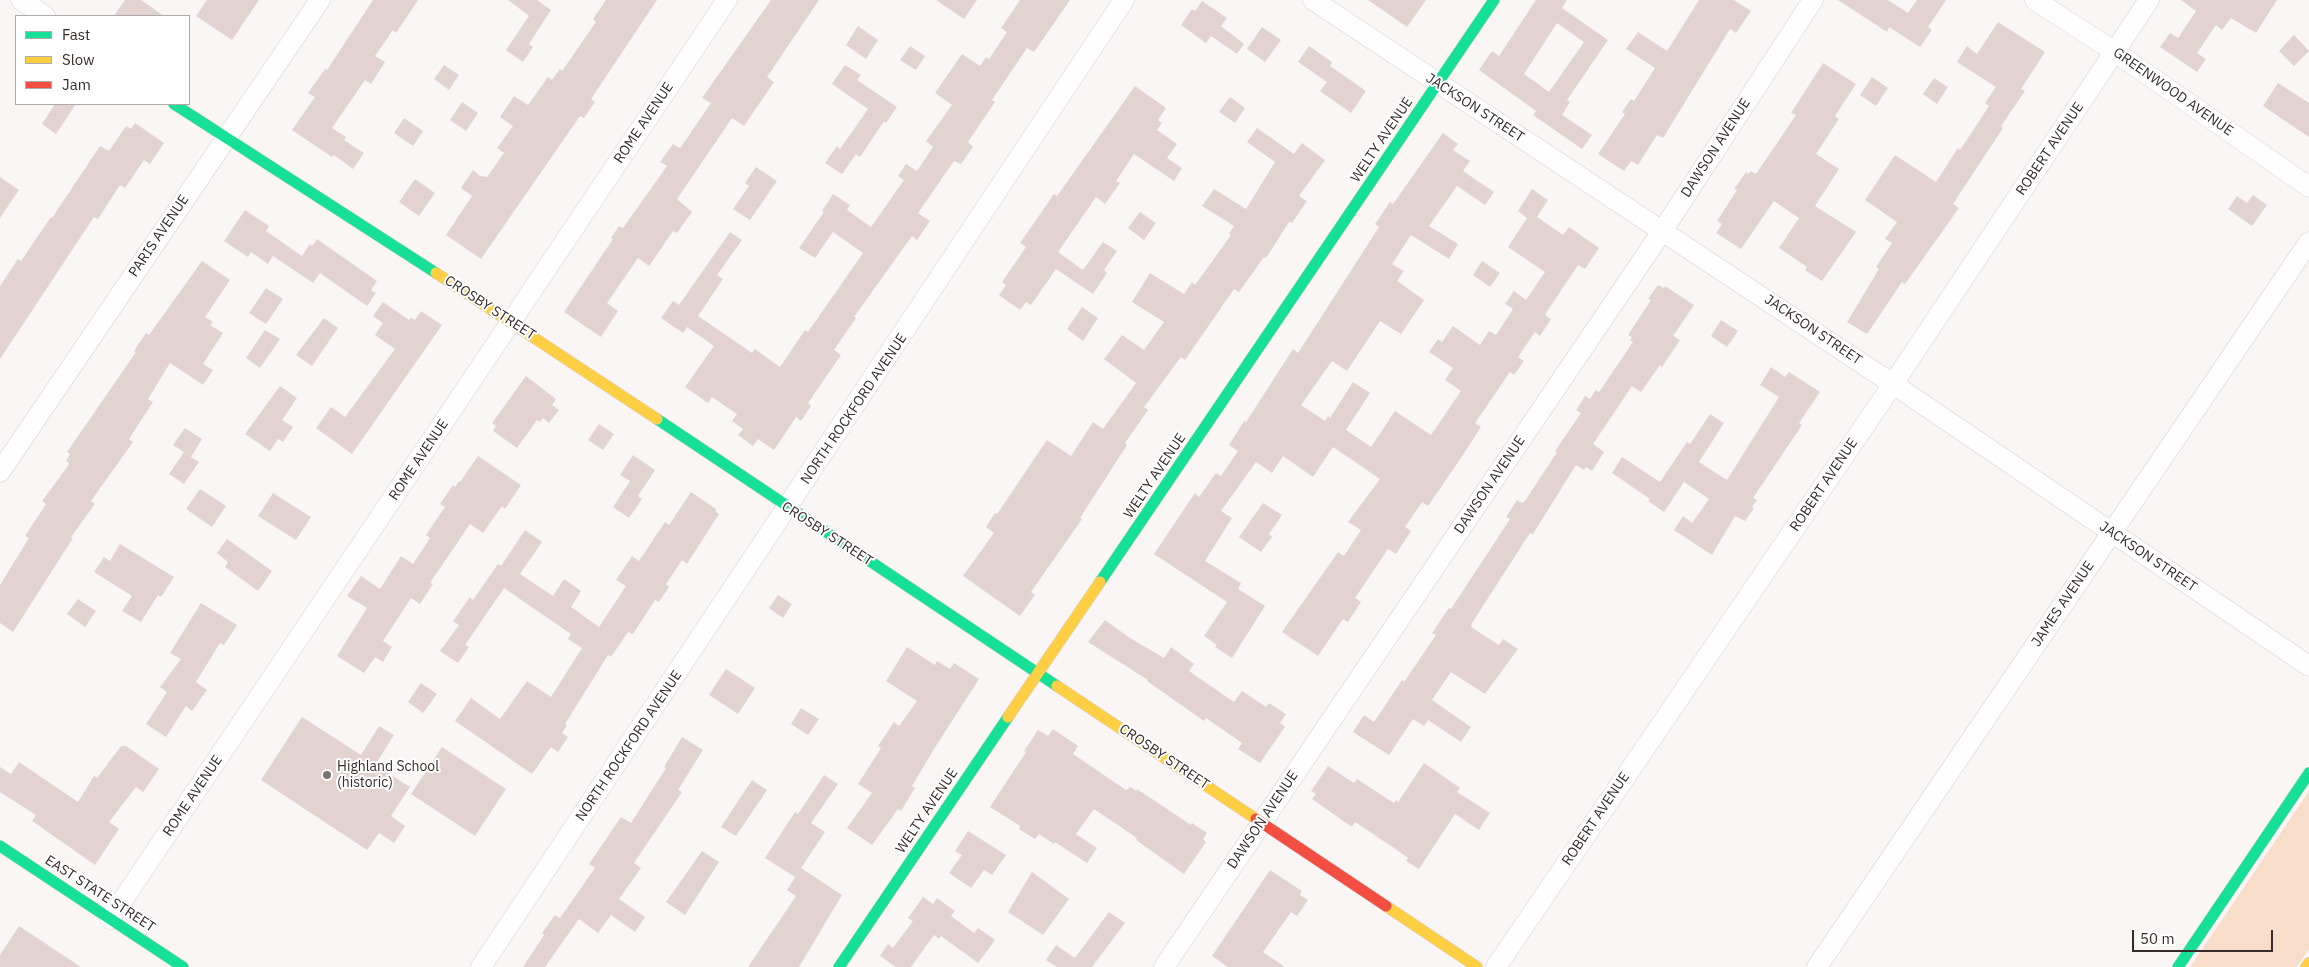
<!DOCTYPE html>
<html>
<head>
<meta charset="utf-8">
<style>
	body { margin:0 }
	#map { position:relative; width:2309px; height:967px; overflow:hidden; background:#faf6f6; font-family:"IBM Plex Sans",sans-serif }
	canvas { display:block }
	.legend { position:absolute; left:15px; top:15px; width:175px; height:90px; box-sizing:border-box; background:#fff; border:1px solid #afaaab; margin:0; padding:6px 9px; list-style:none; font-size:15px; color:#372b2c }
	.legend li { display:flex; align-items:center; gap:10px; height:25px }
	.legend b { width:25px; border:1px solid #afaaab }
	.scale { position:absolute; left:2132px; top:930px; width:141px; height:22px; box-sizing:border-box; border:2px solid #372b2c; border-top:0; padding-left:6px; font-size:15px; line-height:18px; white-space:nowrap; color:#372b2c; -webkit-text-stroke:4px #fff; paint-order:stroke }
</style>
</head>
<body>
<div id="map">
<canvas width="2309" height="967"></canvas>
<ul class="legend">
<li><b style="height:6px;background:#16e098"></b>Fast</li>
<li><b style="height:6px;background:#ffcf43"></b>Slow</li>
<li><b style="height:6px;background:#f24e42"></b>Jam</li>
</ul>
<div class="scale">50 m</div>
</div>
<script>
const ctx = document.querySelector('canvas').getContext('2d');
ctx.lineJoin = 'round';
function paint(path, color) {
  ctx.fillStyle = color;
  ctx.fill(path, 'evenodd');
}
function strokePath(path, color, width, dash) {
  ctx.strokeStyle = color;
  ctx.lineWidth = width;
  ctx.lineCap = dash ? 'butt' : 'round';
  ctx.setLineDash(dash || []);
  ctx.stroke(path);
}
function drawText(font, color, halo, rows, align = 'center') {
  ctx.font = font + ' "IBM Plex Sans",sans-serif';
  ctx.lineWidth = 4;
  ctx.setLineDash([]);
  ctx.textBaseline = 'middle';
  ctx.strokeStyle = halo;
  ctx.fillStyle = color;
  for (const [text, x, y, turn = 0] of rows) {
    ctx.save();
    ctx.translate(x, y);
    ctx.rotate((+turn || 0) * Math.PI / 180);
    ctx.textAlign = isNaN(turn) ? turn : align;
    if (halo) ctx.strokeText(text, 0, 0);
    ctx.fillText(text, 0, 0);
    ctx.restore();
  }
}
paint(new Path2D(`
	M2309,791V949L2297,967H2190Z`), '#f8ddcb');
paint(new Path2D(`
	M125,0H141L164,16H114Z
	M207,0H259L232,40L196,16Z
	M373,0H418L396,33L393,30L375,56L385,62L371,84L365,80L332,128L346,137L344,140L364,153L353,169L334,155L332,157L292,130L315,97L308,93L325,69L327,70Z
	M508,0H537L551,10L529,44L533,47L523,62L506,50L529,16Z
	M606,0H657L591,99L595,102L584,118L580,116L481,259L446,235L472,196L461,188L473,170L480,176L487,177L504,153L497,148L513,126L500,117L514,96L528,105L548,77L552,80L560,69L562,71L596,22L593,19Z
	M771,0H819L767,77L774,82L744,126L732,118L677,199L692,212L677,233L673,231L649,266L638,258L607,303L618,311L601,337L564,312L613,239L611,238L619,226L623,228L667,166L660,162L673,144L679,148L681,147L711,103L702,98Z
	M936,0H977L964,19Z
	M1020,0H1070L1034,52L1027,48L992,100L995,102L968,142L973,147L961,164L954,161L918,213L930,221L917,240L912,236L854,317L856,318L834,350L841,355L808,403L811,406L801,421L796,417L774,450L758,439L753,446L738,435L743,429L732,421L737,414L712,397L708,403L685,387L714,346L687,327L683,333L661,318L673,301L679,305L730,232L742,240L717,275L723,279L698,316L752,353L755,349L780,367L805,330L808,332L863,253L833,232L815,258L799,248L824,212L822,211L833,194L850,205L847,210L871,227L904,180L898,176L906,164L917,171L933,147L926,141L952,105L935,93L962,54L980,66L986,57L989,59L1007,32L1001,28Z
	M1368,0H1426L1407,27Z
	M1536,0H1567L1562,8L1608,40L1567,100L1570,102L1562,115L1592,135L1582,149L1533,115L1536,111L1479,70L1492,51L1499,56ZM1557,23L1584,42L1549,92L1524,74Z
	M1699,0H1734L1751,11L1736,33L1730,29L1663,138L1657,135L1638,165L1631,161L1624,171L1598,154L1625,114L1622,112L1631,99L1634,101L1655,68L1626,49L1638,32L1667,51Z
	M1838,0H1888L1908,13L1917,0H1946L1928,27L1932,30L1920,47L1889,27L1887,32Z
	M2181,0H2277L2256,33L2231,18L2222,30L2216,25L2197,53L2206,59L2197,72L2160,47L2170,33L2178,38L2196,11Z
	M1202,1L1227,18L1221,26L1244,44L1237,54L1211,36L1206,43L1181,25L1192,9L1195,11Z
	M1998,22L2045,52L2021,89L2025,91L2001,126L2003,128L1953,204L1959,208L1905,284L1902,282L1867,334L1847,322L1879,269L1876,267L1892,243L1885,239L1897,222L1865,200L1895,155L1936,182L1958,148L1960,150L1989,106L1985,103L1996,87L1957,62L1967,46L1977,54Z
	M858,26L878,40L866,59L846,45Z
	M1262,27L1281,40L1265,62L1247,49Z
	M2294,35L2309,51L2294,66L2279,51Z
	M910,46L925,56L916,70L900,60Z
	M1309,46L1332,62L1330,66L1366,91L1351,113L1320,91L1327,82L1298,62Z
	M1823,63L1856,84L1835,116L1839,119L1816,154L1839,169L1815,206L1856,232L1822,281L1805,270L1807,267L1779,248L1799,218L1774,201L1741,249L1716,233L1722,224L1717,221L1737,190L1734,189L1746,172L1748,174L1751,171L1756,174L1796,115L1791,113Z
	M444,65L459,75L449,90L434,79Z
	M845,65L861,75L857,80L897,107L886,123L884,121L860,157L856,154L842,174L825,163L837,146L840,149L868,109L832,84Z
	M1872,77L1888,88L1876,106L1860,95Z
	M1934,78L1948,87L1937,104L1923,94Z
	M2278,83L2309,103V137L2263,106Z
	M1135,86L1166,108L1158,120L1162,123L1157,130L1177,144L1167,158L1182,168L1174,181L1134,154L1116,181L1120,183L1105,204L1096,197L1058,252L1083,270L1103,242L1117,251L1104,270L1107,273L1093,294L1056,269L1031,305L1026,302L1020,310L999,295L1006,285L1002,282L1026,247L1020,243L1054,194L1057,196Z
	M1230,97L1245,108L1235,123L1219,112Z
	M462,102L478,113L466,131L450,120Z
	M55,104H76L56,134L42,124Z
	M404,118L423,131L413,146L394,133Z
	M135,123L164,143L150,164L144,160L125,188L120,185L98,219L94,217L0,359V286L18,259L21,261L51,217L52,218L100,146L109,151L126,126L131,129Z
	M1257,128L1294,154L1302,143L1325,160L1299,196L1307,201L1292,223L1289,222L1266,258L1264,257L1239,292L1234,289L1185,360L1181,357L1144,407L1148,410L1125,443L1127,445L1080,518L1082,519L1031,592L1035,595L1020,616L963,576L994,533L986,527L995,513L997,514L1047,440L1071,456L1093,422L1103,429L1136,383L1104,359L1122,335L1144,350L1164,322L1132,302L1150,273L1184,294L1192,282L1195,285L1231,235L1229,234L1234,226L1202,206L1214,189L1246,209L1275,162L1247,142Z
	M1443,133L1458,144L1453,150L1470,161L1463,171L1494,192L1485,205L1457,186L1429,226L1458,244L1449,259L1411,235L1392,264L1404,271L1397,281L1424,300L1418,309L1401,334L1380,321L1347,371L1332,361L1301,405L1325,421L1328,416L1330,418L1353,382L1370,393L1346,430L1371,447L1395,411L1431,435L1461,391L1445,380L1453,368L1429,352L1438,339L1442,342L1453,326L1480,345L1489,331L1496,335L1513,309L1505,304L1514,291L1526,300L1545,272L1508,247L1527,218L1518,211L1532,189L1548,200L1537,217L1563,235L1569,227L1599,248L1585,269L1578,265L1546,313V316L1551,319L1540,336L1535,332L1518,357L1524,361L1514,375L1510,372L1475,423L1481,427L1461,458L1428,506L1422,502L1405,527L1411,531L1396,554L1388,549L1355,598L1361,602L1348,622L1343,619L1318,656L1282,632L1338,552L1344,556L1361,530L1348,522L1380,479L1333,447L1313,477L1283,456L1272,473L1256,462L1221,511L1232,518L1205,561L1241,583L1238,589L1265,606L1232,658L1215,647L1217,645L1204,636L1227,602L1154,554L1195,493L1199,497L1216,473L1221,476L1238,451L1229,445L1244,421L1246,422L1293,349L1298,353L1379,227L1375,224L1390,202L1393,204Z
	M756,167L777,181L750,220L733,209L749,186L745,183Z
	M0,177L19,190L0,218Z
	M415,179L435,193L419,216L399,202Z
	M2253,195L2267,205L2252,226L2228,209L2237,196L2247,203Z
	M245,210L269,226L266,231L302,256L310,244L312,246L317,239L377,281L371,290L376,293L367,306L320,273L313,283L273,256L268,264L251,252L248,257L224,241Z
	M1140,212L1156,223L1144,240L1128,228Z
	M202,261L230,280L205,317L213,322L210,325L223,333L203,364L213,370L203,385L170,363L148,399L153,402L129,439L133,442L91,501L95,504L71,537L73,538L13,632L0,623V585L29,538L25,536L46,504L42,501L68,466L69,463L66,461L70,454L67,452L136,352L134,351L146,333L149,335Z
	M1482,261L1500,273L1490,287L1473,275Z
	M1658,285L1664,288L1665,286L1694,305L1673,336L1680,340L1662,367L1660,365L1641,392L1632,386L1593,444L1604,452L1592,471L1586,467L1584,470L1576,465L1533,534L1530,533L1472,623L1471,627L1499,645L1503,639L1518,649L1485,694L1451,672L1432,700L1471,727L1461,742L1428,720L1424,726L1413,719L1389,755L1353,732L1364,715L1374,722L1402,680L1404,682L1436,635L1432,633L1449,608L1451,609L1510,519L1506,517L1517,500L1522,503L1525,501L1557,452L1555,451L1581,413L1576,410L1585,396L1590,399L1596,390L1599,392L1633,342L1630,340L1632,337L1628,335L1651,300L1648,299Z
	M266,288L283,299L266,324L249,313Z
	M383,302L409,320L411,318L415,320L421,311L442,325L352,454L316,428L331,407L345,417L395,349L375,335L383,323L373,316Z
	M1082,307L1098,318L1083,341L1067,329Z
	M324,318L338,328L312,366L296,355Z
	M1721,320L1738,331L1727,347L1711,336Z
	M265,330L280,339L260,368L246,358Z
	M1771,367L1785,377L1789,372L1820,392L1799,423L1802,425L1753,498L1757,500L1752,507L1754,508L1745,521L1735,516L1712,555L1674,530L1683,516L1692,523L1709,499L1684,482L1664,512L1648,501L1650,499L1612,473L1622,457L1660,482L1687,442L1690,444L1710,414L1724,423L1699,462L1727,480L1779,397L1760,385Z
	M526,376L556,399L552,405L559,410L549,423L543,418L540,422L537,420L517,448L493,431L496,426L492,423Z
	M280,386L297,398L282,420L293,427L283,442L278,439L270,451L245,434Z
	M599,424L614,434L603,450L588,440Z
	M185,428L202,439L191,457L199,462L184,484L169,474L184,452L173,445Z
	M633,455L655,470L638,496L642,499L629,518L613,507L630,481L620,475Z
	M478,456L521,485L505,509L502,506L483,533L470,524L430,583L433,584L420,604L411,598L383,641L392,647L383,662L375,657L364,673L337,656L367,608L347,596L361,576L380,589L401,556L413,564L430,538L426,535L445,507L440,504L453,485L455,487L459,481L460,482Z
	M200,489L226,506L212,527L186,509Z
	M691,492L716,509L715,511L719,514L687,564L682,560L666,584L669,587L659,602L655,600L633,634L628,632L611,657L608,655L565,724L567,725L562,733L568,737L558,752L551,747L532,774L455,721L471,698L500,719L527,681L551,697L582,648L568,639L571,634L504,588L465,645L469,647L458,663L440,651L459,625L453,621L470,597L473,600L498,564L501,566L525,530L542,542L520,574L553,596L564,579L581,591L571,607L599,627L626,586L616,580L632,556L639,561L665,522L669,525Z
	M273,493L311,517L296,540L258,516Z
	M1263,503L1282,515L1269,534L1272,537L1261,552L1239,537Z
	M227,539L272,571L258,591L225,567L228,562L217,553Z
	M120,544L174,577L161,597L158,595L141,622L122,611L132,596L94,572L104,557L110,561Z
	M778,595L792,604L783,618L769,608Z
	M78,599L96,611L85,627L67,614Z
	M201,603L237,625L224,645L220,643L196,682L207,690L192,711L186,706L166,737L146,724L167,692L160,687L181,659L170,653Z
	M1105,620L1130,638L1164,658L1171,647L1194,664L1189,671L1234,702L1242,691L1266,707L1269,703L1286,714L1280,723L1285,727L1260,763L1238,749L1242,743L1206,718L1204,721L1147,681L1148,680L1088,642Z
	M907,647L935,665L937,661L950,669L954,663L979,679L934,749L912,786L915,788L901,811L898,809L872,845L847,828L872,793L858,784L881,748L878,746L894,722L899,726L917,701L886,681Z
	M726,669L755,688L738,714L709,695Z
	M421,683L437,694L423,713L408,702Z
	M801,708L819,719L808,735L791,724Z
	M302,717L361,755L379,726L394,735L375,765L410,787L391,816L405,826L394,843L379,833L367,850L261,780Z
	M1053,729L1078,746L1073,754L1126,790L1131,787L1136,791L1137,789L1191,825L1192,823L1207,833L1203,839L1206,842L1184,874L1136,840L1137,838L1094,809L1076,834L1097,848L1087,863L1055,842L1054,844L1039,834L1035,839L1019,829L1020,826L990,807L1026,752L1024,751L1038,730L1048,736Z
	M682,737L703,750L678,790L682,792L634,863L641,868L619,899L645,917L635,932L611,915L598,933L579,919L545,967H523L544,935L542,933L555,915L560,918L595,868L589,864L621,817L631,823L666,768L664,767Z
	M121,746H126L159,769L143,792L136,787L109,822L119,829L95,865L32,821L36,815L0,792V767L11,774L19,762L78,802L94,776L97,778Z
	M442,747L506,789L475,836L411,794Z
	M1424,763L1460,788L1457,792L1490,813L1479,830L1455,814L1419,869L1406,861L1408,858L1397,850L1355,822L1352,827L1312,799L1316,794L1311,791L1328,766L1354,783L1357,779L1394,803L1396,800L1398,802Z
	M824,775L838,784L811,823L825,832L795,877L765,858L795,812L798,814Z
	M752,780L767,790L736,836L721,827Z
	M968,831L1006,855L992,875L984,870L971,888L949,873L962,855L955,851Z
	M702,851L719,862L685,915L666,902Z
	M801,868L842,895L799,967H748L796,896L787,890Z
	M1270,870L1302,891L1300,895L1308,900L1297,916L1291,912L1263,952L1285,967H1228L1212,956Z
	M1032,872L1069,899L1043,935L1008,912Z
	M923,897L933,904L937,898L955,911L951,916L974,933L978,928L995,940L978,963L941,936L939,939L934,935L911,967H896L880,956L888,944L893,948L913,921L908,918Z
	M1109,912L1125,923L1092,967H1057L1046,960L1056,945L1075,958Z
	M19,926L81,967H0V955Z`), '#e2d3d0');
const street = new Path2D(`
	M21,0L45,16
	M1313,0L1893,384L2309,666
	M2035,0L2115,52L2309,187
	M0,472L320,0
	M110,919L727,0
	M481,967L1124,0
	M1164,967L1663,230L1813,0
	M1496,967L1893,384L2149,0
	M1817,967L2309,242`);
const fast = new Path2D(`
	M174,104L436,273
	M657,419L1057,686
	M1100,582L1494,0
	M0,846L183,967
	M839,967L1008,717
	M2178,967L2309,773`);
const slow = new Path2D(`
	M436,273L657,419
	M1057,686L1256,819
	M1008,717L1100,582
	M1386,906L1477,967
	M2306,967L2309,963`);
const jam = new Path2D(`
	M1256,819L1386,906`);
strokePath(street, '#d9d1d1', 21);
strokePath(fast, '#d9d1d1', 12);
strokePath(slow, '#d9d1d1', 12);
strokePath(jam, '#d9d1d1', 12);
strokePath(street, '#fefefe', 20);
strokePath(fast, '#16e098', 11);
strokePath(slow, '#ffcf43', 11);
strokePath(jam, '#f24e42', 11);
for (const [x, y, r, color] of [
	[327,775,5,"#7b7273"]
]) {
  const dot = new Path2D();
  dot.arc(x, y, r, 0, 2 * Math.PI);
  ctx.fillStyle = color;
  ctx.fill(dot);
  strokePath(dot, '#fff', 2);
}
drawText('14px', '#372b2c', '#fff', [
	["GREENWOOD AVENUE",2173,92,35],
	["JACKSON STREET",1475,108,33],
	["ROME AVENUE",644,123,-56],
	["WELTY AVENUE",1382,140,-56],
	["DAWSON AVENUE",1716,148,-57],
	["ROBERT AVENUE",2050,149,-56],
	["PARIS AVENUE",159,236,-56],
	["CROSBY STREET",490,308,33],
	["JACKSON STREET",1813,330,34],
	["NORTH ROCKFORD AVENUE",854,409,-56],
	["ROME AVENUE",419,460,-56],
	["WELTY AVENUE",1155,476,-56],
	["DAWSON AVENUE",1490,485,-56],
	["ROBERT AVENUE",1824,485,-56],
	["CROSBY STREET",827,534,33],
	["JACKSON STREET",2148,557,34],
	["JAMES AVENUE",2063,604,-56],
	["NORTH ROCKFORD AVENUE",629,746,-56],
	["CROSBY STREET",1164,757,34],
	["ROME AVENUE",193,796,-56],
	["WELTY AVENUE",927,811,-56],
	["ROBERT AVENUE",1596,819,-56],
	["DAWSON AVENUE",1263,820,-56],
	["EAST STATE STREET",100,894,33]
]);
drawText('14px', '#372b2c', '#fff', [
	["Highland School",337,767],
	["(historic)",337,783]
], 'left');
</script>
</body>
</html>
